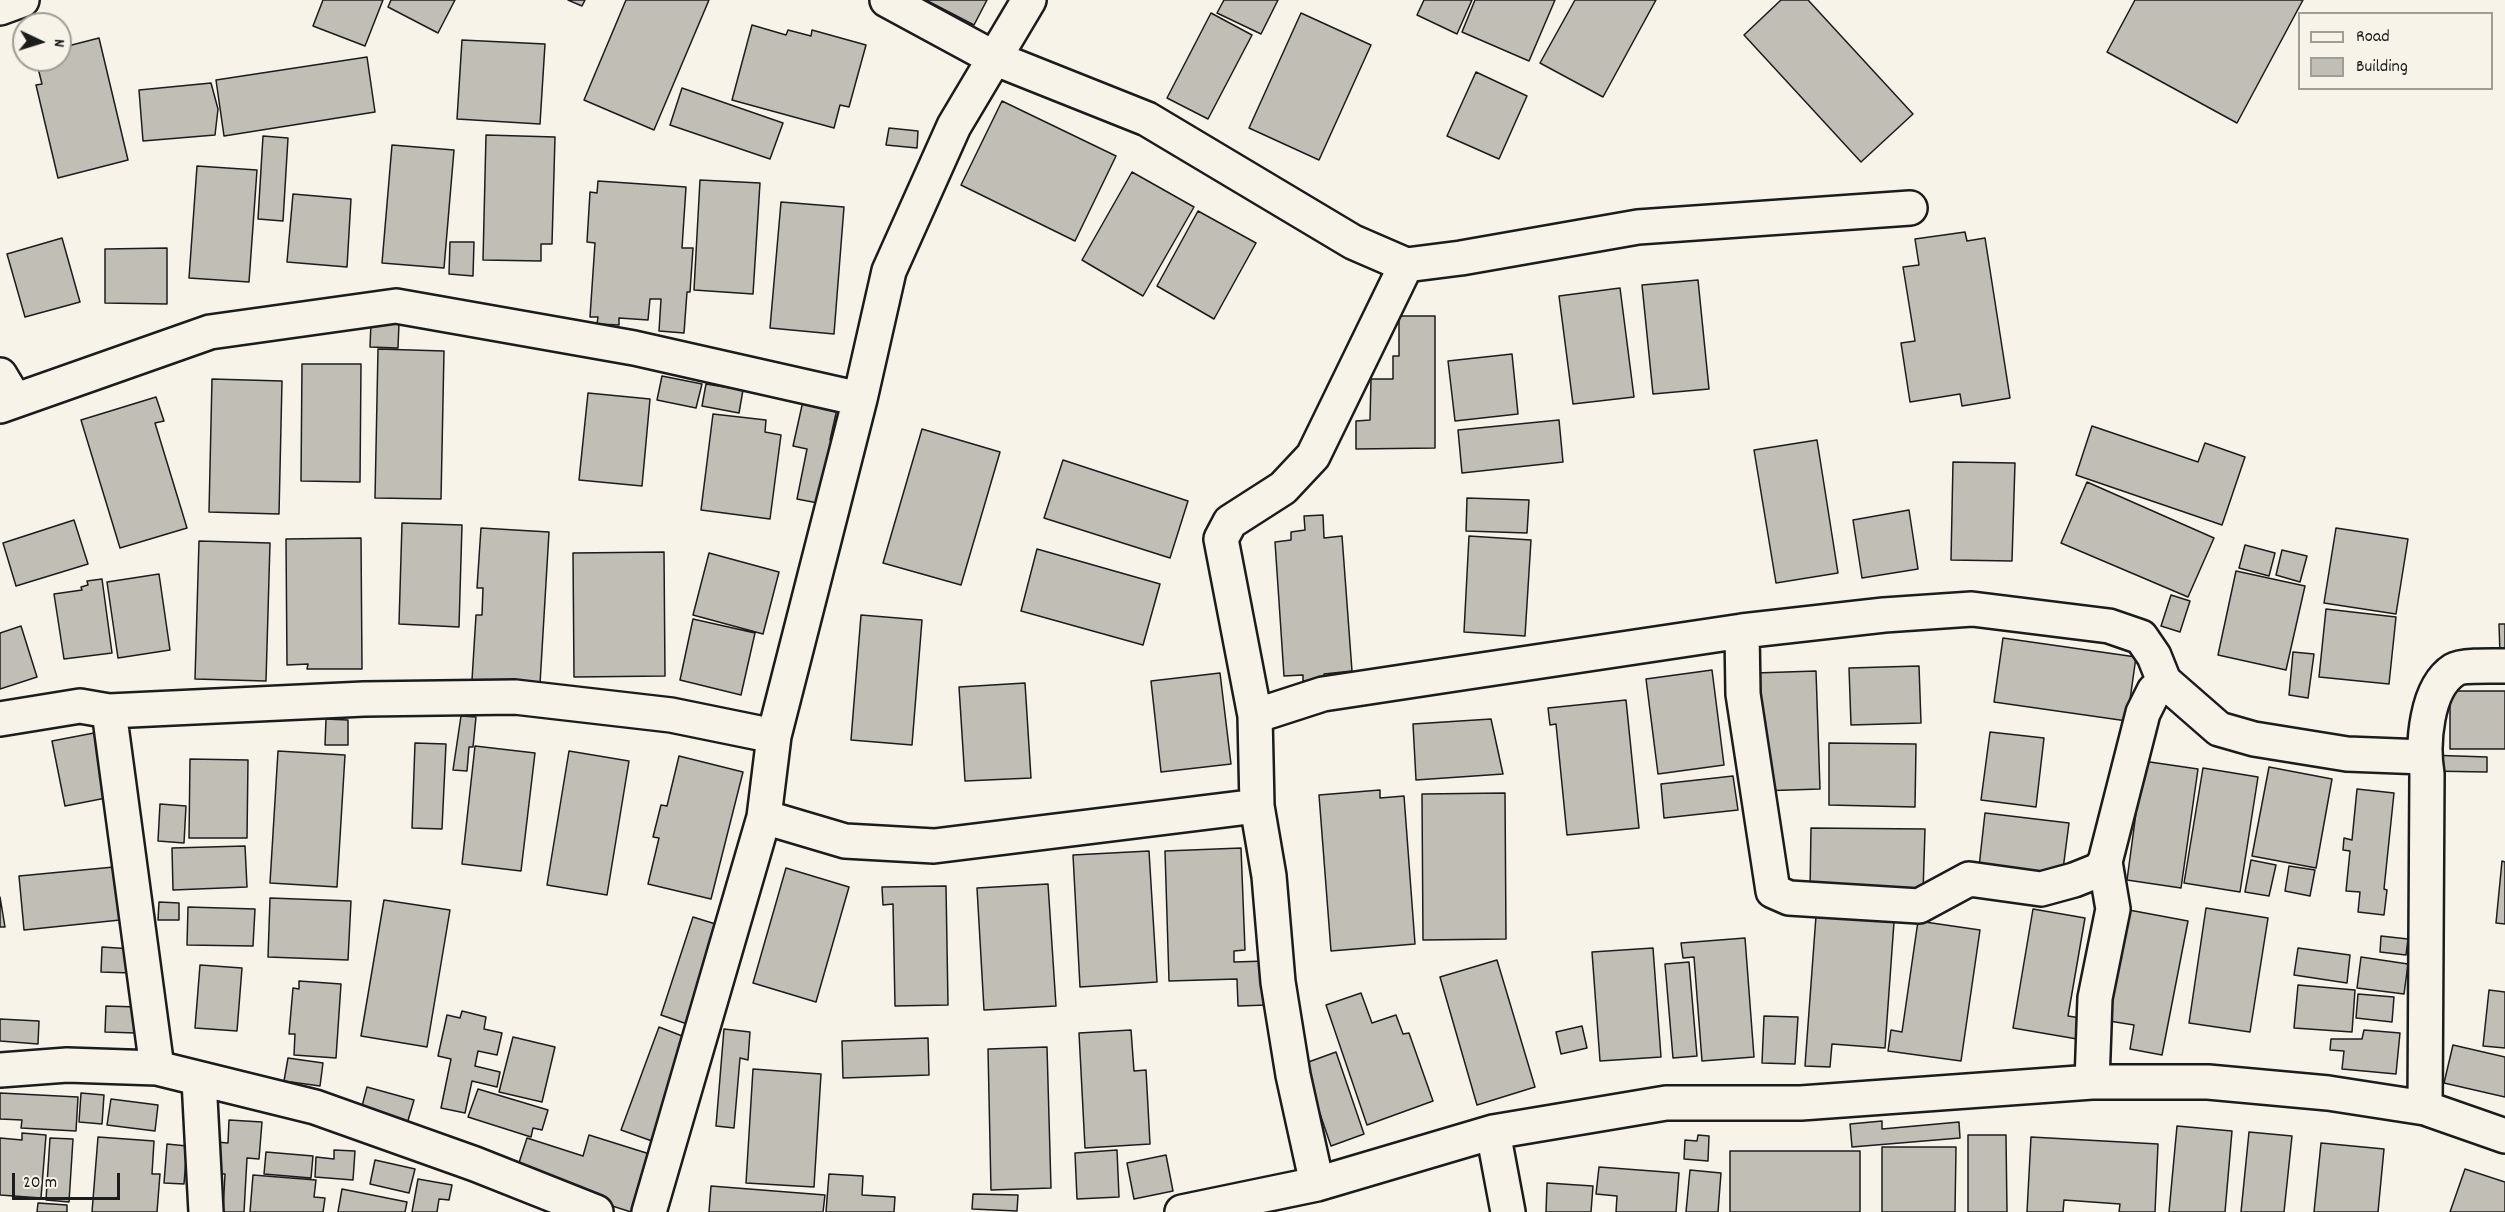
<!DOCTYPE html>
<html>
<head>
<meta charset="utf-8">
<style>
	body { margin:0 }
	#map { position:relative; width:2505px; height:1212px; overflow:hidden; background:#f7f3e8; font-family:Dekko,sans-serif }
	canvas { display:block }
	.legend { position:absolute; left:2298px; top:12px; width:195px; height:78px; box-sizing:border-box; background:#f7f3e8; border:2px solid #9f9d96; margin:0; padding:8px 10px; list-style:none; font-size:18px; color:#1c1c1c }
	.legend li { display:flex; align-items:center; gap:12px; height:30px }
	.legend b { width:30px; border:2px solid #9f9d96 }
	.north { position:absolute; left:12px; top:12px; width:60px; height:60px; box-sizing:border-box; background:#f7f3e8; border:2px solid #9f9d96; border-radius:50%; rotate:94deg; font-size:16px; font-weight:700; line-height:24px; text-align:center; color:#1c1c1c }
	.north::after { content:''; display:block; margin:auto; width:21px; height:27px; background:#1c1c1c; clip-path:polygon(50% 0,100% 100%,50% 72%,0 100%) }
	.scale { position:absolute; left:12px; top:1173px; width:108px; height:27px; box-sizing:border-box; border:3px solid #1c1c1c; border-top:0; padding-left:8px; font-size:18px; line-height:21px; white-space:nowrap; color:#1c1c1c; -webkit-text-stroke:4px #f7f3e8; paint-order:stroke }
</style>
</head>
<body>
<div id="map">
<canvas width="2505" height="1212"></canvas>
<ul class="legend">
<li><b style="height:8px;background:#f7f3e8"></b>Road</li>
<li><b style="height:16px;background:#c0beb5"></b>Building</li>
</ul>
<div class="north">N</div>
<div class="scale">20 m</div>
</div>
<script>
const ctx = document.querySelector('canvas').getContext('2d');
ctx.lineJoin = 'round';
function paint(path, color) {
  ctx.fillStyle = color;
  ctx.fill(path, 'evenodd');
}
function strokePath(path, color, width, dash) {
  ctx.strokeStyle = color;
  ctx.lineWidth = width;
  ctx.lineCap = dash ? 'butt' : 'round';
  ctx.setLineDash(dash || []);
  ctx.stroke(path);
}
const building = new Path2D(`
	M323,0H383L365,46L313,26Z
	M391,0H455L438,33L388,7Z
	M568,0H585L582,6Z
	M626,0H709L654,130L584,100Z
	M926,0H987L974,25Z
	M1224,0H1278L1261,34L1217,13Z
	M1424,0H1472L1457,34L1417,15Z
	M1475,0H1555L1529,61L1462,32Z
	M1575,0H1656L1603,97L1540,63Z
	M1781,0H1808L1913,114L1861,162L1744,35Z
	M2135,0H2303L2237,123L2107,52Z
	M1211,13L1252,35L1208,119L1167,98Z
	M1301,13L1371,45L1319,160L1249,128Z
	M752,25L786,35L788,30L811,36L812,30L866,45L849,107L840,105L834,128L732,100Z
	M99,38L128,160L58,178L36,85L42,84L36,60H60V48Z
	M462,40L545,44L540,124L457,119Z
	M367,57L375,112L224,136L216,80Z
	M1476,72L1527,96L1499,159L1447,136Z
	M211,83L218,109L215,135L143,141L139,90Z
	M682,88L783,123L770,159L670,125Z
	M1002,101L1116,156L1075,241L961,185Z
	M889,128L918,131L917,148L886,145Z
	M486,135L555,137L552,244H541V261L483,260Z
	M263,136L288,138L283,221L258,219Z
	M392,145L454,150L444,268L382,263Z
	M197,166L257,170L249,282L189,278Z
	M1132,172L1194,207L1143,296L1082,260Z
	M700,180L760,183L753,294L694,290Z
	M598,181L686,187L682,248H693L690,292H687L684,333L659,331L661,299H650L648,320L619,318V325L597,324L598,317H590L595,243L587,242L590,192L597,193Z
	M293,194L351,199L347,267L287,262Z
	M781,202L844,207L834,334L770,328Z
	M1198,211L1256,243L1214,319L1157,286Z
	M1965,232L1967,241L1985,238L2010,398L1962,406L1960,394L1910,402L1901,343L1915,341L1903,267L1919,265L1915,239Z
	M62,238L80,302L25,317L7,254Z
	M450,242H474L473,276L449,274Z
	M167,248V304L105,303V249Z
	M1698,280L1709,389L1653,394L1642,285Z
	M1620,288L1634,397L1573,404L1559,296Z
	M1399,316H1435V448L1356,449V421L1370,420L1371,379H1393V356H1399Z
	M371,322L399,323L398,348L370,347Z
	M378,349L444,351L441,499L375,498Z
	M1512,354L1518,414L1455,421L1448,361Z
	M302,364H361L360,482L301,481Z
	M662,376L702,384L696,408L657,400Z
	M212,379L282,381L279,514L209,512Z
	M706,384L743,390L739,413L702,406Z
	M588,393L650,399L642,486L579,480Z
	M156,397L164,421L155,423L187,528L120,548L81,420Z
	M803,401L837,409L830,440L836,441L823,504L797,499L807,449L793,446Z
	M713,414L766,420L765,432L781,435L770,519L701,510Z
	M1559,420L1563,462L1462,473L1458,430Z
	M2092,426L2198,462L2205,443L2245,457L2222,525L2076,475Z
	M922,429L1000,452L961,585L883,563Z
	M1817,440L1838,573L1776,583L1754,450Z
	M1063,460L1188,501L1170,558L1044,518Z
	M1953,462L2015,463L2012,561L1951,560Z
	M2087,482L2214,538L2188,597L2061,543Z
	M1467,498L1529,500L1527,533L1466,531Z
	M1909,510L1918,569L1862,578L1853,520Z
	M1323,515L1324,538L1342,536L1352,671L1324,674V679L1303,681V675L1284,676L1275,542L1291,540V532L1305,530L1304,516Z
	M74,520L88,564L16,586L3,543Z
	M402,523L462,525L459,627L399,624Z
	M481,528L549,532L540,684L472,680L476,615H482L483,588H477Z
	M2336,528L2408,539L2396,614L2324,603Z
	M1469,536L1531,540L1525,636L1464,632Z
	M361,538L362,669H307L308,664L287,665L286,539Z
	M199,541L270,543L266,681L195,679Z
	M2245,545L2275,553L2269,576L2239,568Z
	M1037,549L1160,584L1143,645L1021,611Z
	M2282,550L2307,556L2300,582L2276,575Z
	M664,552L665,676L574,677L573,553Z
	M709,553L779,572L763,634L693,615Z
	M2236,571L2305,586L2286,670L2218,655Z
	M159,574L170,650L118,658L107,582Z
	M102,579L112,653L64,659L54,594L82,590L81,587L88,585L87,581Z
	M2171,595L2190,601L2180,632L2161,626Z
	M2326,609L2396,617L2389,684L2319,677Z
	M861,615L922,620L912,745L851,740Z
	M693,619L755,633L741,695L680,680Z
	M2499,624H2505V655H2500Z
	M21,626L37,677L0,689V633Z
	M2003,638L2136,657L2127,721L1994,702Z
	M2293,652L2314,654L2308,698L2289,695Z
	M1919,666L1921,723L1851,725L1849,668Z
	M1712,670L1724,765L1658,774L1646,679Z
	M1816,671L1820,789L1759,791L1755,673Z
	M1220,673L1231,764L1161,772L1151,681Z
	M1025,683L1031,778L965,781L959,687Z
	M2450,691H2505V749H2450Z
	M1626,700L1639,828L1567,835L1556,724L1550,725L1548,708Z
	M461,716L476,717L473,747H469L467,771L453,770Z
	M326,719L348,720V745H325Z
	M1491,719L1503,774L1416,780L1413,724Z
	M1990,732L2044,738L2036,807L1981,800Z
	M94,733L106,798L65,806L52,741Z
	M415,743L446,744L442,829L412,828Z
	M1829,743L1916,744L1915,807L1829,805Z
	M475,746L535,753L521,871L462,864Z
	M278,751L345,755L337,887L270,883Z
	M569,751L629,761L607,895L547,885Z
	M2428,755L2487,757V772L2428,771Z
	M679,756L743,772L711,899L648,884L659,838L653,837L661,805L667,806Z
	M190,759L248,760L247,838H189Z
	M2143,761L2198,769L2181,888L2127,880Z
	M2269,767L2332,779L2316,868L2252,856Z
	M2203,768L2258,777L2240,892L2184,883Z
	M1733,776L1738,810L1664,818L1661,784Z
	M2357,789L2394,793L2384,889L2387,890L2384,915L2358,912L2360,892L2346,891L2350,851L2343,850L2344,838L2352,840Z
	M1380,790V798L1404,796L1415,944L1331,951L1319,795Z
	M1505,793L1506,939L1423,940L1422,794Z
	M160,804L186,806L184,843L158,841Z
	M1985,813L2069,823L2062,877L1979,867Z
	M1811,828L1925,829L1923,893L1810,892Z
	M245,846L247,887L173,890L172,848Z
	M1241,848L1245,950L1234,951V962L1266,961L1267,1005L1238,1006L1237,979L1169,981L1165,851Z
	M1149,851L1157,982L1080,987L1073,855Z
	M2251,860L2276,865L2269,896L2245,892Z
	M2502,861L2505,862V924L2496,923Z
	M2289,866L2315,870L2310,896L2285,891Z
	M114,867L120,920L24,930L19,876Z
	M786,868L849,887L816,1002L753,983Z
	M1048,884L1056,1006L984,1010L977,888Z
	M946,886L948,1005L895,1006L893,904L883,905L882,887Z
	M0,897L5,927H0Z
	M270,898L351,901L348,960L268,957Z
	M384,900L450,910L427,1047L361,1036Z
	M159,902L179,903V920H158Z
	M188,907L255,909L253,946L187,945Z
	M2206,908L2268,918L2250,1032L2189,1023Z
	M2033,909L2085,918L2068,1016L2081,1018L2077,1039L2013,1028Z
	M2129,910L2188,921L2162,1055L2130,1049L2134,1025L2109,1021Z
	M1816,916L1894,922L1885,1048L1832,1044L1830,1067L1805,1066Z
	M693,917L725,927L693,1026L661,1015Z
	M1918,921L1980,930L1961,1061L1888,1051L1891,1030L1902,1032Z
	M2381,936L2408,939L2406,955L2380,952Z
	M1745,938L1754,1057L1702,1061L1694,957L1683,958L1681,943Z
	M102,947L133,949L132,973L101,972Z
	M1653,948L1661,1057L1600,1061L1592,952Z
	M2298,948L2350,955L2347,983L2294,975Z
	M2361,957L2408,964L2404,994L2357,988Z
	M1497,960L1535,1087L1477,1105L1440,977Z
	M1689,962L1697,1056L1673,1058L1665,964Z
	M200,965L242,968L237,1031L195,1028Z
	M299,981L341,984L336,1058L294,1055L295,1034H289L293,988L299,989Z
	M2298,985L2355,990L2352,1032L2294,1028Z
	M2489,990L2505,992V1048L2483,1046Z
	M1361,993L1372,1023L1396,1015L1403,1034L1409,1033L1433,1101L1367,1125L1326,1005Z
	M2358,994L2394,997L2392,1022L2356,1018Z
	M106,1006L138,1007L136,1033L105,1032Z
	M462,1011L486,1017L484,1029L502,1033L497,1055L478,1051L475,1066L500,1072L497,1087L472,1081L465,1113L441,1108L451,1059L438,1056L447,1015L460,1018Z
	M1764,1016L1798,1017L1795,1064L1762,1063Z
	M0,1019L39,1021L38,1044L0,1041Z
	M1582,1026L1587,1048L1561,1054L1556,1032Z
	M659,1027L690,1039L652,1141L621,1130Z
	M724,1029L750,1032L748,1060L740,1058L734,1128L716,1126Z
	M1131,1030L1134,1071L1146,1070L1150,1144L1085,1148L1079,1033Z
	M2364,1030L2400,1033L2396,1074L2342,1069L2344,1051L2330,1050L2331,1039H2362Z
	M513,1037L555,1047L542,1102L499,1092Z
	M928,1038L929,1075L843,1078L842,1041Z
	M2453,1045L2505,1057V1097L2444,1083Z
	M1047,1047L1051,1188L991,1190L988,1049Z
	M1336,1052L1364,1134L1331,1146L1303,1064Z
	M288,1058L323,1063L320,1086L284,1081Z
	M753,1069L821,1074L814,1187L746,1183Z
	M367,1087L414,1100L407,1124L361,1110Z
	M478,1089L548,1110L542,1130L533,1128L531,1137L468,1117Z
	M0,1093L78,1097L76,1131L21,1128L22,1120L0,1119Z
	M81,1093L104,1095L102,1124L79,1122Z
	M111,1099L158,1105L155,1131L107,1125Z
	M229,1120L262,1122L259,1159L247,1158L244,1212H223L225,1174L214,1173L216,1142L228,1143Z
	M1882,1121V1129L1959,1122L1960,1138L1852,1147L1850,1124Z
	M2177,1126L2232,1131L2225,1212H2169Z
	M2249,1132L2292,1136L2284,1212H2241Z
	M22,1133L46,1135L41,1198L0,1195V1138L22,1140Z
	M589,1135L656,1156L639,1212H631L515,1175L527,1138L583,1156Z
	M1698,1135L1709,1136L1708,1161L1684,1159L1685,1140L1697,1141Z
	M1968,1135H2006L2007,1212H1968Z
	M98,1137L154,1141L152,1174H160L157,1212H92Z
	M2031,1137L2158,1144L2155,1212H2119L2120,1204L2064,1200L2063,1212H2027Z
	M50,1138L73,1139L69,1202L46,1200Z
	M2321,1143L2384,1149L2378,1212H2314Z
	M167,1144L187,1146L184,1184L164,1183Z
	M1882,1147H1956L1955,1212H1882Z
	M334,1150L355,1151L353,1180L315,1177L316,1157L334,1159Z
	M1117,1150L1119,1197L1077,1199L1075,1153Z
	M1730,1151H1860V1212H1730Z
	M266,1152L313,1156L311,1178L264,1174Z
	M1166,1155L1173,1191L1134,1199L1127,1163Z
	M375,1160L415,1169L409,1193L370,1184Z
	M1599,1167L1679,1173L1676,1212H1616L1617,1196L1596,1194Z
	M2465,1169L2505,1182V1212H2450Z
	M1690,1170L1721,1173L1718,1212H1686Z
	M829,1174L863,1176L862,1195L895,1197L894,1212H826Z
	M253,1175L316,1180L314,1197L325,1198L323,1212H250Z
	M418,1179L452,1185L449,1200L439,1199L437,1212H412Z
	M1547,1183L1593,1186L1591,1212H1546Z
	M711,1186L825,1195L823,1212H709Z
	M342,1189L407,1202L405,1212H338Z
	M973,1194L1018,1195L1017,1211L972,1209Z
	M38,1203L67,1205V1212H37Z`);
paint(building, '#c0beb5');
strokePath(building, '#1c1c1c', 1.5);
const minor = new Path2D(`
	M887,0L994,58L1147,119L1353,242L1406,265L1461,258L1638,227L1910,208
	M0,8L22,0
	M0,375L15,400
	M0,406L210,332L396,306L634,348L860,399
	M1742,631L1743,694L1773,891L1789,898L1919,906L1969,879L2041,889L2074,880L2099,870L2105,862
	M109,711L157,1068
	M1255,716L1323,694L1455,674L1742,631L1884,615L1972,609L2109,626L2141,637L2154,656L2164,681L2219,729L2254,739L2347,754L2424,757
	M0,719L80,706L109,711L364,699L515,697L671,715L774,736
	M764,817L845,841L934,846L1257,806
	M0,1070L67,1065L157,1068L315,1107L475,1164L596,1212
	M199,1080L206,1212
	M2092,1082L2095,998L2113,909L2105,862L2143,713L2154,691L2164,681
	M2425,1108L2427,774C2422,744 2426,688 2454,670C2462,665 2494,666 2505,666
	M1493,1132L1508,1212
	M1317,1184L1293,1075L1278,982L1269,876L1257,806L1255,716L1221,539L1230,522L1283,488L1313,456L1406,265
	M649,1212L764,817L774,736L860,399L889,271L954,126L1029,0
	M1182,1212L1317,1184L1493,1132L1666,1103H1801L2092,1082H2208L2328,1093L2425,1108L2505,1136`);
strokePath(minor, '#1c1c1c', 38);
strokePath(minor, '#f7f3e8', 33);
</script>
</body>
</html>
